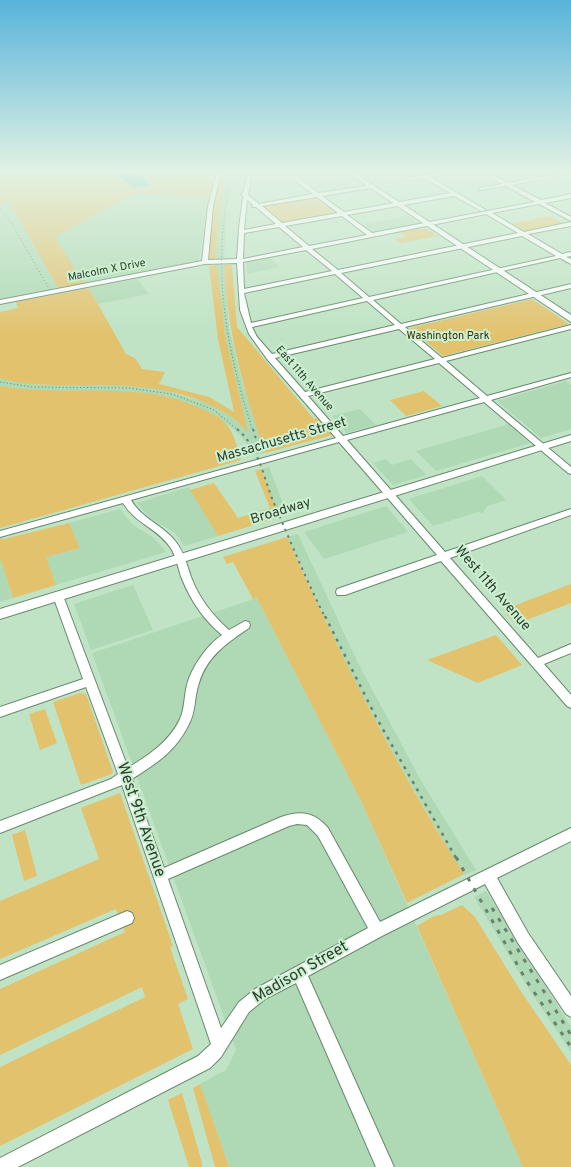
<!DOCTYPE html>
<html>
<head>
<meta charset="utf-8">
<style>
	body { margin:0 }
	canvas { display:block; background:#bfe3c4 }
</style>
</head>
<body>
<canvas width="571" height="1167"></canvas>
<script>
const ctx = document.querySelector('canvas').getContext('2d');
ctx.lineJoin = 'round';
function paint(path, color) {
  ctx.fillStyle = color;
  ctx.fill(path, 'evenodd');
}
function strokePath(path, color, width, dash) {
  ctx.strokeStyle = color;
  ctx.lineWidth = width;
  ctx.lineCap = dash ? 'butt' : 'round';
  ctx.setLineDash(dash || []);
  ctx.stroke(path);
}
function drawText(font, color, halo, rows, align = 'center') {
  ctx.font = font + ' Overpass,sans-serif';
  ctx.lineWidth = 4;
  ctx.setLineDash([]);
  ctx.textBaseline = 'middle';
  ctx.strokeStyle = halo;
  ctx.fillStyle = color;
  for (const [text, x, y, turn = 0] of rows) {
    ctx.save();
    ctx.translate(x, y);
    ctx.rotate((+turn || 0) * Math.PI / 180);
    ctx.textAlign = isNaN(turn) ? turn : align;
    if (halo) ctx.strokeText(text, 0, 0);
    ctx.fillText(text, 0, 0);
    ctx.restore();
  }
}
paint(new Path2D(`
	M228,173H235L227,208L224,259H216V254H211V251H216L220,208Z
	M136,193L209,198L199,261L84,283L54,237Z
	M0,203H10L58,288L0,299Z
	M408,216L419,224L373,233L362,224Z
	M270,258L280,267L247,274V262Z
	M217,265H224L229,328L242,382L265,453L255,455L239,434L217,416L170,398L137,392L32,391L0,386V378L40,385H117L156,388L205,402L229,415L248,432L231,365L220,306Z
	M137,279L149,294L98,304L89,288Z
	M566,381L571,385V429L541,438L497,401Z
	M360,409L376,425L347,433L332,416Z
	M509,424L530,443L436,471L416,451Z
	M386,459L392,465L411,459L426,475L393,485L373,463Z
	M269,467L282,501L288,515L280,517L270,494L261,469Z
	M482,476L506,500L487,506L483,513L478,512L433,526L409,499Z
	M189,487L218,536L184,546L175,533L150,518L137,503Z
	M386,506L408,532L324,559L304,532Z
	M120,509L133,525L154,538L166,552L56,585L46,557L80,548L69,523Z
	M298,534L357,661L420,779L476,870L463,875L397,760L350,672L287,537Z
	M0,558L13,598L0,602Z
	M133,585L153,630L91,650L74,604Z
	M257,598L362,803L523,1167H229L200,1084L226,1070L236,1050L92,653Z
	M486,891L571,1027V1052L532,994L474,897Z`), '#aed9b4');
paint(new Path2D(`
	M0,173H114L134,187L146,184L145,178L133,173H158V176L164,177L165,173H215L209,198L136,193L55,237L84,283L58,288L10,203H0Z
	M222,173H228L220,208L216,251L211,252L216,254V259H210C204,240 215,192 222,173Z
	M317,196L341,214L282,225L260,206Z
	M549,216L565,224L525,232L509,224Z
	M425,228L438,236L401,243L395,239L407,237L400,232Z
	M217,265L225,335L248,432C242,427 236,420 229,415C183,386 132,385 80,385C53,385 26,386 0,378V312L18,308L16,302L89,288L126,354L135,358L142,369L165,372L159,384L209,397L234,412L218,339L209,266Z
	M224,265H232L237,327L314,419L317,418L332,435L265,453C244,392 227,330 224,265Z
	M532,299L569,324L443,356L410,328Z
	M0,386C67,398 141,378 204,410C210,413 219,416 224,422C234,431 237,447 241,460L0,528Z
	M424,391L442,406L406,416L390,400Z
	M261,469L280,517L218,536L190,490L214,483L238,518L270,508L255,471Z
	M69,523L80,548L46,557L56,585L13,598L0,558V538L4,539Z
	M287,537C339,653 396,767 464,874L407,903L362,803L257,598L253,599L233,562L227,564L223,557Z
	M571,584V603L516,624L503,610Z
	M496,635L522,665L478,683L427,660Z
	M80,693L86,694L113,772L112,774L81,785L53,702Z
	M45,709L57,743L40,750L29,714Z
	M120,793L173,946L170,947L188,999L178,1004L193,1049L0,1146V1067L145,997L142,987L0,1055V989L125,932L116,909L0,959V901L99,859L81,808Z
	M25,830L37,876L24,881L12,835Z
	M462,905L475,917L520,990L571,1065V1167H523L417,926L434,916L441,915Z
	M200,1084L229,1167H215L193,1088Z
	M182,1093L202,1163V1167H189L168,1100Z`), '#e3c26d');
paint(new Path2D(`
	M114,173H133L145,178L149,186L134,187Z`), '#1eb3c6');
const minor = new Path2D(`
	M217,173H221L213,206L208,260L237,259L239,228L243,196L241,194L243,193L248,173H252L248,195L259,204L313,194L298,183L291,173H295L302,181L319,193L373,185L371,188L322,196L344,212L450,193L424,178L406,180L404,179L420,176L417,173L426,175L450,173L430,177L486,210L481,211L454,196L347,215L372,233L535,202L506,186L479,190V188L502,184L484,173H489L508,183L562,173H570L512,185L541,200L571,194V198L545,203L571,217V221L539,204L492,213L524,232L571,222V226L528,234L562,254L571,252V256L566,257L571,259V264L560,258L373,300L401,324L571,284V288L405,327L442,358L571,325V329L446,361L487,396L571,373V377L491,400L571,467V474L568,473L484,402L347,440L445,552L571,509V515L450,558L538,658L571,644V653L544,664L571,695V708L567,706L441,561L345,595H337L336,592L337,589L437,555L339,442L131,500C142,519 163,525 176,542C184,552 187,565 191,577C199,598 213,616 229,630L245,621L249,622L250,625L249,628C227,643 207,656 199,683C194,697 196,711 189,724C176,751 157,763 132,779L164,868L281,817C300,810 315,812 328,828L380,922L571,828V841L497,878L528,933L571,996V1017L566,1014L518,943L485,884L382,936L308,976L394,1167H376L296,983L265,999L249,1012L221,1057L210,1068L18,1167H0V1158L198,1056L211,1044L122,785L0,833V821L111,779L118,774L86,687L0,717V707L83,679L53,596L54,593H62L128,768C149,755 169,742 180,719C185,708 184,696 187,685C191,668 207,645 222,635C204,620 191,601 182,579C178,569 177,557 170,547C157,528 136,524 123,503L0,537V531L336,438L267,359L249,334L240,310L237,263L205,264L0,304V300L202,261L208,206ZM317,197L338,213L282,223L262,206ZM247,200L253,205L252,207H256L276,224L244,230ZM486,214L518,233L338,270L312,249ZM342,216L367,235L309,246L285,226ZM279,227L303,247L243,259L244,233ZM522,236L556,256L369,297L341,273ZM306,250L332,271L244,289L243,262ZM335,274L363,298L251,323L244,293ZM367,301L395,325L272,354L257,337L252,327ZM399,329L435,359L305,392L275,358ZM439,363L480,398L343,436L308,396ZM297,824L307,825L318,836L368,928L255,989L239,1002L221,1028L168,879L289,826Z
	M127,911L132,913L134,918L132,923L0,980V965Z`);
const major = new Path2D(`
	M348,173H355L571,315V322Z
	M571,435V441L0,619V609Z`);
strokePath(minor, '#67896d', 2);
strokePath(major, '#67896d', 2);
paint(minor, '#fff');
paint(major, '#fff');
strokePath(new Path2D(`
	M232,173C211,264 224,343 253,431
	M0,209L9,219L48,287
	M0,382L32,387L129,388L172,394L214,410L239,431`), '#69816d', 1, [1, 2.5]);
strokePath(new Path2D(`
	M237,429C259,447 263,476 273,501C290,540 306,580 325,617
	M253,429L259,449`), '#69816d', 2, [2.5, 4.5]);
strokePath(new Path2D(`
	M325,616L376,717L456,858`), '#69816d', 2.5, [3, 5.5]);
strokePath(new Path2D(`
	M456,857L526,980L571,1047
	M492,908L571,1035`), '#69816d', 3, [4, 8]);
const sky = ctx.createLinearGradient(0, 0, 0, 336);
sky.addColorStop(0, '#57b4da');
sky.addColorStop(0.51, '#e2f2e4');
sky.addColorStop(1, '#e2f2e400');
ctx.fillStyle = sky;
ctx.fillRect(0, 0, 571, 336);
drawText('11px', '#2e3d30', '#ccf1d1', [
	["Malcolm X Drive",107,271,-11],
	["East 11th Avenue",304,379,49]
]);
drawText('11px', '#392b02', '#ccf1d1', [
	["Washington Park",448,337]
]);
drawText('14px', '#2e3d30', '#ccf1d1', [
	["Massachusetts Street",282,441,-16],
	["Broadway",281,512,-17],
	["West 11th Avenue",492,589,49]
]);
drawText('16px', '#2e3d30', '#ccf1d1', [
	["West 9th Avenue",140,820,71],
	["Madison Street",301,973,-30]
]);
</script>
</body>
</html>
